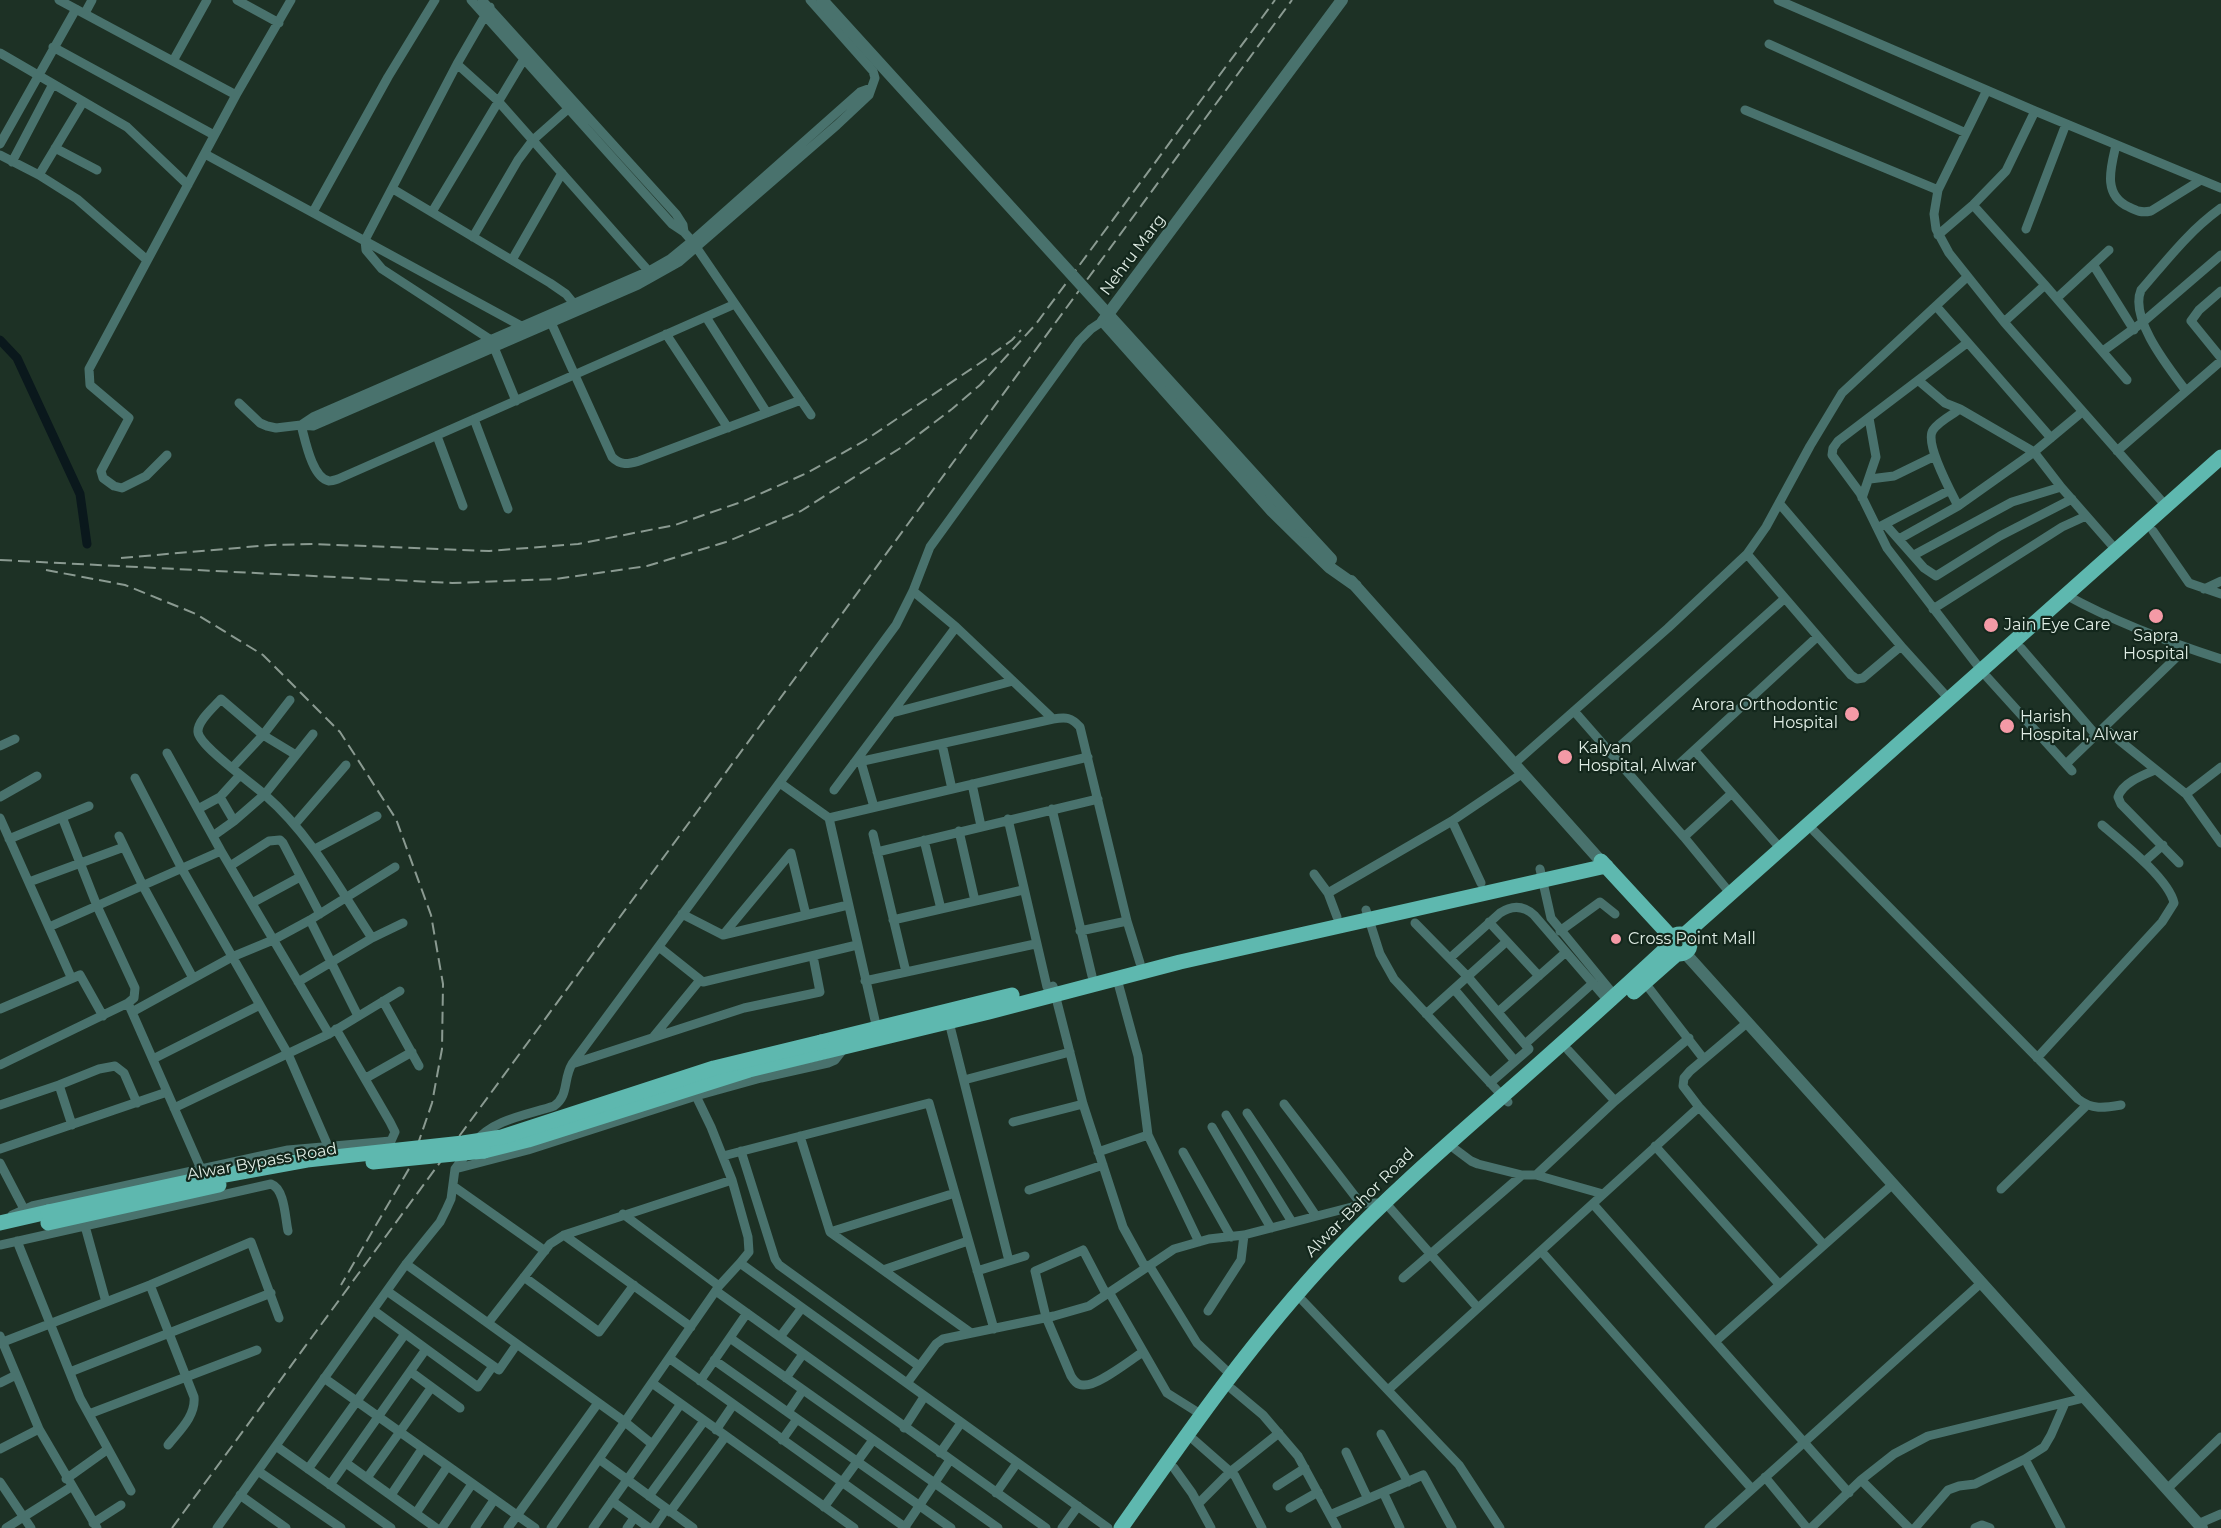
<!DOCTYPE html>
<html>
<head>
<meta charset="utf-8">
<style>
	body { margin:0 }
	canvas { display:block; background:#1d3125 }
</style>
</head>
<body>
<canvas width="2221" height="1528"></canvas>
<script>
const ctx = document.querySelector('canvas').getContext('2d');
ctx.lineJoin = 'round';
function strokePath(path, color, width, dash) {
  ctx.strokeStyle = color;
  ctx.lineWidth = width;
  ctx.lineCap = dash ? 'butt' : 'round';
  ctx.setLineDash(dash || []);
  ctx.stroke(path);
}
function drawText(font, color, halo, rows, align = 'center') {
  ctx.font = font + ' Montserrat,sans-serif';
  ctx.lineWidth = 4.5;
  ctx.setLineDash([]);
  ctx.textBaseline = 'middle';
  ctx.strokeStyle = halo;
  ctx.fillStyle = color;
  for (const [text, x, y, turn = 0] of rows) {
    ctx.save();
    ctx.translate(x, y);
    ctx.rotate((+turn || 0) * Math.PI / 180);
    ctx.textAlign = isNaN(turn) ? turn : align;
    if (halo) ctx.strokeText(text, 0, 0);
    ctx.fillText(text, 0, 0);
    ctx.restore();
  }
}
strokePath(new Path2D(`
	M0,340L17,358L80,494L87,544`), '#0a181c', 9);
strokePath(new Path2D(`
	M59,0L236,95
	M237,0L279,23
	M471,0L672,224L684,232L692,241L811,415
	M482,0L676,214L683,225L684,232
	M1778,0L2035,111L2221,188
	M490,7L457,64L365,240L366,250L382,269L491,340L516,401
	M85,13L92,0
	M1769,44L1966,133
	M53,47L214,135
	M0,53L127,127L188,185
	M173,61L207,0
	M457,64L498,101L652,275
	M1987,90L1938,190L1934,214L1936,229L1949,253L2004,322L2166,506
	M1745,110L1938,190
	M0,144L76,9
	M2116,145C2111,167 2102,195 2129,207C2137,211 2141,213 2151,211L2201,180
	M55,148L97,170
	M205,154L523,327
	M0,155L39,175L77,199L147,260
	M12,162L53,84
	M39,175L83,102
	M393,189L550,283L566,294L575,305
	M1973,205L2045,285L2127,380
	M313,212L388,77L435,0
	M432,212L524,59
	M2026,229L2066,124
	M1938,235L1973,205L2006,171L2035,111
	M473,237L518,160L533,140L568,109
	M512,260L562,173
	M2094,266L2134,330
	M2221,291L2199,310L2191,321L2221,358
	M2057,298L2109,250
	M1936,306L2051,438
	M706,317L767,413
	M549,318L612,457C621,466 628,464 639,461L801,400
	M2004,322L2045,285
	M666,334L728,428
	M1967,343L1838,441L1833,448L1832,455L1860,493L1887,548L1981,670
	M2103,351L2143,322L2221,255
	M1919,381L1945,403L1960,409L2034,452L2061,487L2117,551
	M2186,391C2169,368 2129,319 2141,290C2168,259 2188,232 2221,208
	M239,403L260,423L267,426L276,428L301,425L313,426L638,285L679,262L837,125L869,95L875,78L873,71L810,0
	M474,419L508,509
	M301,425L313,417L649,271L670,259L692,241L860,92L871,88
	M301,425C305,439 312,478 329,481C332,481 335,480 338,479L735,304
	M437,436L463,506
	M2117,451L2221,361
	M167,455L146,476L122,488L114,486L103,478L101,471L129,418L90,385L89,369L236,95L291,0
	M1870,479L1894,476L1935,456
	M1862,498L1876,457L1869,418
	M1779,503L1901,646L1949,699
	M1958,506C1951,492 1924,443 1933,430C1939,421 1952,415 1960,409
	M1885,524L1924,568L1936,576L2000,536L2072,499
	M1881,526L1950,490
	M2153,531L2189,583L2221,594
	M1899,539L1958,506L2034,452L2082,412
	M1747,554L1851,675L1857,679L1863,678L1901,646
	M1914,555L2012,502L2061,487
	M2204,589L2221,581
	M913,591L956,627L1053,719C1066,717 1071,717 1080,727L1127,921L1140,963
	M2066,595C2115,622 2168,642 2221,659
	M1933,609L2062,527L2086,516
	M2021,648L2096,735
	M1987,677L2072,771
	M1574,711L1684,837L1730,893
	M892,713L1013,681
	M2104,728L2186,794
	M942,744L952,789
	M0,746L15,739
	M1695,751L1780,848
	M167,753L221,851L329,1034
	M1611,754L1784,599
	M296,755L263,735L221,699C214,707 197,721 198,732C199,746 253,784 265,795C311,835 339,888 372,938
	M861,762L874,807
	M854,763L1053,719
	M1515,763L1668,628L1747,554L1766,527L1810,446L1842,393L1967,277
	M2066,764L2186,648
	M1677,766L1817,637
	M2221,767L2186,794L2221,843
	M232,768L263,735L290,700
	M2155,770C2143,775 2122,783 2118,797L2121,804L2179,863
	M135,778L182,869L288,1054L328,1146
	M780,783L829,818L1088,757
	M972,784L981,826
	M834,790L956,627
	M0,797L37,776
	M220,797L234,821
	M198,809L220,797L240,775
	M1052,809L1092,976
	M62,817L97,906L135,988L134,998L128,1003L201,1169
	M0,818L71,977
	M829,818L877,1029
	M1008,819L1047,987
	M1452,821L1481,883
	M295,824L346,765
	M959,831L975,901
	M1814,831L2078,1099C2092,1110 2104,1108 2121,1105
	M873,834L906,972
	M119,836L143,886L193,978
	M213,836L234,821L265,794L313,734
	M1684,837L1732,793
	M9,839L89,806
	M924,840L941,909
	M315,849L377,816
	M877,852L1098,799
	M2144,862L2163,845
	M230,866L269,841L280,840L283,843L320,914
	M1540,869L1551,918L1615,996
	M1314,874L1328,893L1337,917
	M29,882L124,847
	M1328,893L1452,821L1523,773
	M252,903L300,877
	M1366,910L1380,954L1394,979L1508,1102
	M682,914L723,935L848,905
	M310,920L358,1016
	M893,920L1023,890
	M1489,922L1539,976
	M1415,923L1468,977L1529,1049L1490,1083
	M49,927L221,851
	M1080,931L1127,921
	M1560,931L1600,902L1615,914
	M723,935L791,853L806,915
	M659,947L703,982L857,945
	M1450,958L1500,913C1512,905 1523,905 1534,915L1609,1002
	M1117,979L1138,1056L1148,1135L1199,1242
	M865,981L1035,944
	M298,982L372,938L403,923
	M1645,983L1703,1058
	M1053,986L1083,1104L1123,1227L1145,1267
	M1454,989L1515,1061
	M383,1001L419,1066
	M0,1009L80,975L103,1016
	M132,1012L232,957L273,940L310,920L395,867
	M1498,1012L1566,952
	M1426,1014L1506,942
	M949,1022L1009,1261
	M1748,1022L1690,1071L1684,1078L1683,1086L1699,1107L1824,1245
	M654,1036L700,980
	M1525,1044L1593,983
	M1568,1050L1615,1101
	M2037,1058L2162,922L2174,903C2169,879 2122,842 2102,825
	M153,1059L260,1005
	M572,1064L744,1008L820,992L813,956
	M0,1065L128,1003
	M366,1078L412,1052
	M964,1080L1070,1052
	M59,1085L72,1125
	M696,1096L711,1127L732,1180L748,1237L749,1252L740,1263L1108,1528
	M1284,1104L1361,1204
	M0,1105L59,1085L99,1069L115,1066L124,1073L137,1103
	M174,1108L329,1034L400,991
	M1247,1113L1316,1216
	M1226,1115L1292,1222
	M1013,1122L1083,1104
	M1212,1127L1271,1228
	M800,1136L830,1232L971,1333
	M475,1142C494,1119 527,1115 554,1106C569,1096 563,1079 572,1064L896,625L913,591L930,547L1079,341L1091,329L1103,321
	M1655,1146L1779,1284
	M0,1149L167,1092
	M1455,1149L1471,1161L1478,1164L1522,1175H1536L1603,1194
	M741,1151L775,1259L779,1265L919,1366
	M1098,1152L1148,1135
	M1183,1152L1231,1237
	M723,1156L929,1103L994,1329
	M0,1163L24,1209
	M455,1169L467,1153
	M1536,1175L1615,1101L1689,1038
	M453,1186L545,1251
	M2001,1189L2087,1105
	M1029,1190L1103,1165
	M1593,1204L1849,1493
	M1390,1208L1478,1308
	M623,1214L719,1286
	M12,1215L32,1206L288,1150L391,1141L395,1132L390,1122L336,1029
	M85,1226L106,1302
	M830,1232L955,1193
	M564,1235L691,1327
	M17,1241L80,1398L131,1491
	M0,1245L271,1184C285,1189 285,1218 288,1231
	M1541,1251L1752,1489
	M406,1264L625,1422L652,1444
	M1149,1265L1197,1343L1231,1375
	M883,1270L968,1241
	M977,1271L1025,1256
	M524,1277L599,1332L634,1285
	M1403,1278L1522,1175
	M150,1285L194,1397C196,1416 179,1431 168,1445
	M387,1291L499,1370L517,1344
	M716,1291L1046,1528
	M1109,1292L1167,1393L1202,1415
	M1106,1294L1083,1250L1035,1271L1046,1317L1071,1376C1074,1381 1077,1385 1083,1385C1097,1387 1130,1360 1143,1352
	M1303,1301L1459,1465L1500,1528
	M373,1310L478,1387L493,1366
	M1208,1311L1241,1260L1244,1235
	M488,1323L550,1244L564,1235L732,1180
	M0,1336L39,1429L97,1528
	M780,1337L801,1309
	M730,1338L998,1528
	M1716,1341L1893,1184
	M3,1342L150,1285L251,1242L279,1318
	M669,1358L906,1528
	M714,1360L951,1528
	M70,1372L271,1293
	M411,1372L460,1408
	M324,1378L535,1528
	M786,1378L803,1354
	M700,1381L747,1313
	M0,1383L16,1375
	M652,1383L854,1528
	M907,1383L936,1344L943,1339L1054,1316L1089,1306L1174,1249L1209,1239L1244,1235L1367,1203H1383
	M1232,1389L1263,1415L1298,1456L1337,1528
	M1388,1390L1699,1107
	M788,1412L803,1390
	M89,1414L257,1350
	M904,1428L924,1397
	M716,1430L733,1405
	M1381,1434L1408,1482
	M782,1440L797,1419
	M1194,1440L1235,1476L1262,1528
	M276,1446L391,1528
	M0,1449L39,1429
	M1346,1452L1368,1499
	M940,1453L961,1423
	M599,1459L693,1528
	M2025,1459L2061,1528
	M346,1463L436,1528
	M1174,1468L1192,1493L1211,1528
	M308,1469L405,1334
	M258,1471L341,1528
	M1765,1477L1807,1528
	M367,1478L431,1388
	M66,1479L108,1449
	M1861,1480L1894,1454L1928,1436L2084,1398
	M0,1482L31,1528
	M330,1485L426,1349
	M1277,1486L1305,1468
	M2167,1489L2221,1437
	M1383,1492L1400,1528
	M996,1493L1017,1463
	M240,1495L286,1528
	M391,1495L422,1449
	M649,1496L704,1421
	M612,1501L649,1528
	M1198,1504L1230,1472L1279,1433
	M824,1507L873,1440
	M1290,1508L1318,1492
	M670,1512L725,1437
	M416,1513L447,1467
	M1330,1515L1423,1475L1452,1528
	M93,1523L121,1505
	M2198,1524L2221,1514
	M905,1527L950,1460
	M6,1528L71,1487
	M217,1528L406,1264L440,1222L446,1210L451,1199L455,1169L528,1150L696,1096L761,1078L828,1063L835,1060L845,1047
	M442,1528L472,1484
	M475,1528L494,1500
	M508,1528L598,1403
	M551,1528L719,1286L740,1263
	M593,1528L680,1405
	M627,1528L634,1518
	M653,1528L666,1509
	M1062,1528L1078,1506
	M1709,1528L1981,1283
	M1811,1528L1861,1480L1909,1528
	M1915,1528L1948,1490L1959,1486L1975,1484L2025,1459L2044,1447L2051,1435L2065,1403
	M1975,1528L1982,1525L1990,1528`), '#49726d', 9);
strokePath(new Path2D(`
	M1342,0L1103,321L1272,511L1329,567L1356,586
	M1306,532L1331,559
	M1351,581L1598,858
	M1685,953L2202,1528`), '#49726d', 12);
strokePath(new Path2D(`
	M1601,861L1672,938
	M1670 944a10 10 0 1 1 20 0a10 10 0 1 1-20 0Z
	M1684,935L2221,457
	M1634,992L1677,954
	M821,1042L1012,995
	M484,1151L528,1140L749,1070L989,1012L1180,962L1606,866
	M0,1223L48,1212
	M1121,1528C1187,1434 1253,1339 1332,1255C1384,1200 1441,1150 1498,1100C1556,1049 1613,998 1670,945`), '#5eb8af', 15);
strokePath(new Path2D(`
	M121,558L271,545L314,544L489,551L578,544L675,525L744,501L807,473L864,441L983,361L1012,340L1021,330
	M0,560L452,583L556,579L647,566L726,542L801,511L902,447L952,409L980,385L1036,324L1275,0
	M46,570L125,585L196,614L263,655L340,732L396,819L431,915L443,984L442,1049L432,1103L410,1167L341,1285
	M172,1528L1292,0`), '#8a9a91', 2, [12, 6]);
strokePath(new Path2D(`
	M822,0L1306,532`), '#49726d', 12);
strokePath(new Path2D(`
	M373,1162L484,1151
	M48,1212L192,1181L307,1160L463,1143L502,1137L714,1068L821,1042
	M48,1223L219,1185`), '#5eb8af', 15);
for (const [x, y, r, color] of [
	[2156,616,8,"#f49aa6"],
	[1991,625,8,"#f49aa6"],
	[1852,714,8,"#f49aa6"],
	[2007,726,8,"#f49aa6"],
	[1565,757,8,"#f49aa6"],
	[1616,939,6,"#f49aa6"]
]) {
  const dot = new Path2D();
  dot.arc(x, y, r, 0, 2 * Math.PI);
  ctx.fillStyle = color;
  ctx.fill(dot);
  strokePath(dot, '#13271c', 2);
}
drawText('16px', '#e0ede5', '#13271c', [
	["Nehru Marg",1133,255,-53],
	["Alwar Bypass Road",262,1162,-10],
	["Alwar-Bahor Road",1360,1203,-45]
]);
drawText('16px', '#e0ede5', '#13271c', [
	["Jain Eye Care",2004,625],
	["Sapra",2156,636,"center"],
	["Hospital",2156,654,"center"],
	["Arora Orthodontic",1838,705,"right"],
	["Hospital",1838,723,"right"],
	["Harish",2020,717],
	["Hospital, Alwar",2020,735],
	["Kalyan",1578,748],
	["Hospital, Alwar",1578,766],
	["Cross Point Mall",1628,939]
], 'left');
</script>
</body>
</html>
